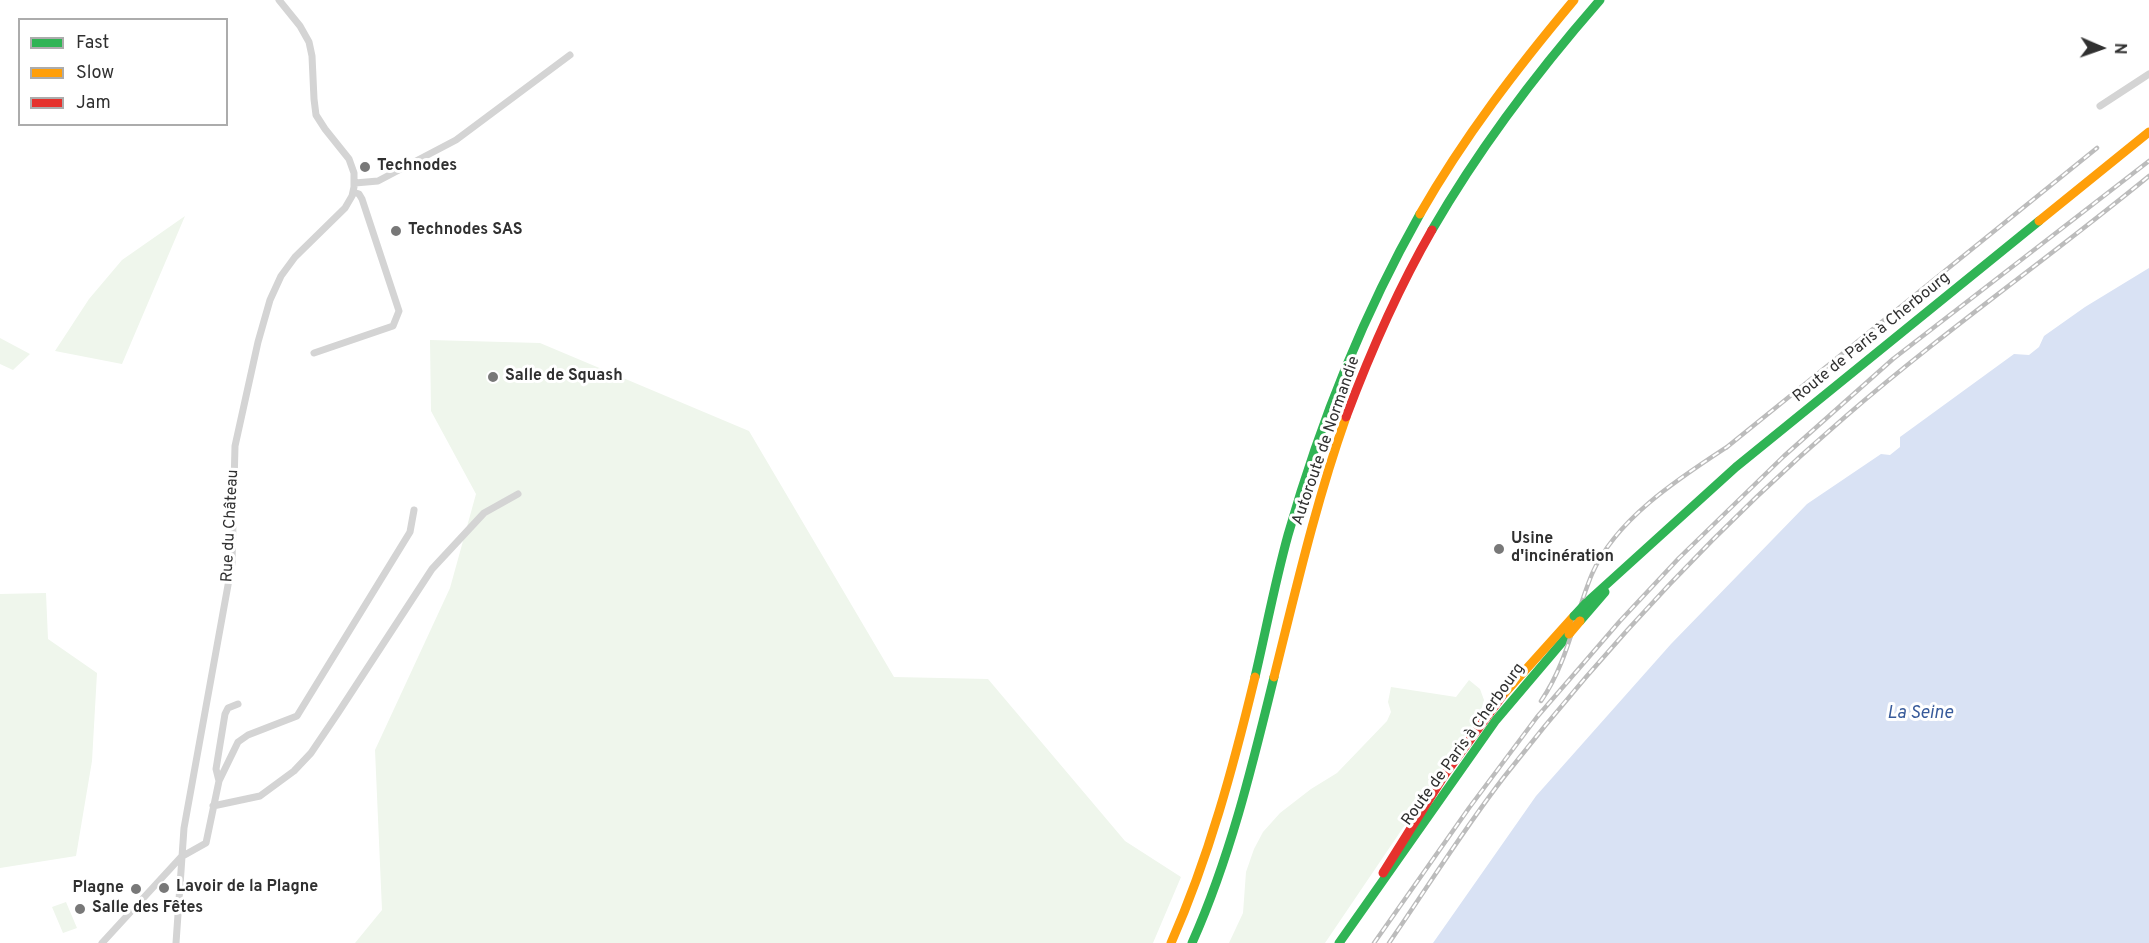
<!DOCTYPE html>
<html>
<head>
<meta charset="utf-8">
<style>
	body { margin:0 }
	#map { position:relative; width:2149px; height:943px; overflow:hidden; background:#fff; font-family:Overpass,sans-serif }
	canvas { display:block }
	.legend { position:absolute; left:18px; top:18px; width:210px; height:108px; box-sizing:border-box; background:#fff; border:2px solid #acacac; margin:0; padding:8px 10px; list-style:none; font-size:18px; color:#303030 }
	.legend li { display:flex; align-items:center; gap:12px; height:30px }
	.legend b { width:30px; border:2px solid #acacac }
	.north { position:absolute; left:2071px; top:18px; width:60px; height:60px; -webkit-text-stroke:4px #fff; paint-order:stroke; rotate:92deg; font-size:16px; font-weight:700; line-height:24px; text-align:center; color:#303030 }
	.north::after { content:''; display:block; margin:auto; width:21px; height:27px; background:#303030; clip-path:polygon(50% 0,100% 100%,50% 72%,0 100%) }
</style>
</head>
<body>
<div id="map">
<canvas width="2149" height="943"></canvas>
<ul class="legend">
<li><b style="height:8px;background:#30b455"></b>Fast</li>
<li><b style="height:8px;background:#ff9f0a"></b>Slow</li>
<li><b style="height:8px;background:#e5322d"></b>Jam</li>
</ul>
<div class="north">N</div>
</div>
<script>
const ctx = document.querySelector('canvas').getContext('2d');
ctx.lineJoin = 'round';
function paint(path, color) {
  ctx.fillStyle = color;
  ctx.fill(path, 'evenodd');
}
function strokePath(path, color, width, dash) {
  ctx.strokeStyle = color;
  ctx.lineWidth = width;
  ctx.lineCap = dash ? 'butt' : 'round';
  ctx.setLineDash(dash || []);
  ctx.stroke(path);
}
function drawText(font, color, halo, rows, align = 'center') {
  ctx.font = font + ' Overpass,sans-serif';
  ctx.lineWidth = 6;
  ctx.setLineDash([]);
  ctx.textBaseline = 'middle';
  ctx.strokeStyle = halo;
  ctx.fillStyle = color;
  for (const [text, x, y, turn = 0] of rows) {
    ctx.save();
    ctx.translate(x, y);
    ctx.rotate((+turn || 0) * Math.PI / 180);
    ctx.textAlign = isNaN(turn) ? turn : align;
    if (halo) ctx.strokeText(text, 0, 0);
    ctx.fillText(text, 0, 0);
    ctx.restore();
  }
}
paint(new Path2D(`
	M185,216L122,364L55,351L89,299L122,260Z
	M0,338L30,354L13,370L0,364Z
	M430,340L540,343L749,431L894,677L988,679L1125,841L1181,877L1153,943H355L382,910L375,750L450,588L476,494L431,411Z
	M46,593L48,639L97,673L92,761L76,856L0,868V594Z
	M1469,680L1480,689L1484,700L1480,714L1325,943H1229L1243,913L1246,872L1254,849L1263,832L1280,813L1311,789L1337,773L1387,721L1391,712L1388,702L1391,687L1456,697Z
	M66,902L77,928L63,933L52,907Z`), '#eff6ec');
paint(new Path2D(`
	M2149,268V943H1433L1536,796L1671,644L1807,504L1881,454L1890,455L1900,447V437L2014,354L2029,355L2039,347L2044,336L2085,307Z`), '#d9e2f4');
strokePath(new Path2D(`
	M2100,106L2149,74
	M355,183L378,181L456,140L570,55
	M314,353L393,326L399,311L362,199L359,194L353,192
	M219,781L216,769L225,714L228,708L238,704
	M213,806L260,796L294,771L311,753L338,713L432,569L484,513L518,494
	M102,943L181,857L206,843L219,781L238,742L248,735L297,716L410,532L414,510
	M176,943L184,828L232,563L235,446L258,342L270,300L281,276L295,257L345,208L352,196L354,187V173L349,159L325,129L316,115L314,99L312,56L309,42L300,26L279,0`), '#d4d4d4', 7);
strokePath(new Path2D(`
	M1432,230C1480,147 1537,72 1600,0
	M1586,603L1736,467L2039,221
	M1580,621L1605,592
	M1255,677C1266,630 1275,582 1288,535C1320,423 1363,315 1420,214
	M1192,943C1230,858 1252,767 1274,677
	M1339,943L1496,720L1569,634`), '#30b455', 9);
strokePath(new Path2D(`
	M1420,214C1464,137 1517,68 1574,0
	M2039,221L2149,132
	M1274,677C1296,589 1316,502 1346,417
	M1502,696L1574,616
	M1171,943C1209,857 1233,768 1255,677`), '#ff9f0a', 9);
strokePath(new Path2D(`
	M1346,417C1370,353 1398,289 1432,230
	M1383,873L1445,774L1502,696`), '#e5322d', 9);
const rail = new Path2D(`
	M1541,701C1568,662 1574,617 1592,574C1616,519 1678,479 1727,447L2097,148
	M1374,943L1469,808L1537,717L1620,621L1679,558L1784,456L1893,359L2149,161
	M1389,943C1427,888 1463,830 1504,777C1606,647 1720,524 1845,417C1943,332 2049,258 2149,176`);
strokePath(rail, '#bcbcbc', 4.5);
strokePath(rail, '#fff', 2, [7]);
strokePath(new Path2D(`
	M1574,616L1586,603`), '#30b455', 9);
strokePath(new Path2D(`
	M1569,634L1580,621`), '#ff9f0a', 9);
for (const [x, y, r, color] of [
	[365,167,6,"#787878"],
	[396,231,6,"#787878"],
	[493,377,6,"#787878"],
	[1499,549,6,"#787878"],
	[164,888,6,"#787878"],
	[136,889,6,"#787878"],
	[80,909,6,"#787878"]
]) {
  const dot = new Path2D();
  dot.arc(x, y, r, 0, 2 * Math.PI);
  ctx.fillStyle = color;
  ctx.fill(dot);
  strokePath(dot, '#fff', 2);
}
drawText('bold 16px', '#303030', '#fff', [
	["Technodes",377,167],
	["Technodes SAS",408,231],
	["Salle de Squash",505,377],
	["Usine",1511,540],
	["d'incinération",1511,558],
	["Lavoir de la Plagne",176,888],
	["Plagne",124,889,"right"],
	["Salle des Fêtes",92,909]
], 'left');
drawText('16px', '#303030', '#fff', [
	["Route de Paris à Cherbourg",1872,338,-39],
	["Autoroute de Normandie",1327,441,-71],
	["Rue du Château",231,526,-87],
	["Route de Paris à Cherbourg",1464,745,-54]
]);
drawText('italic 18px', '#375a9a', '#fff', [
	["La Seine",1920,714]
]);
</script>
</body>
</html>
